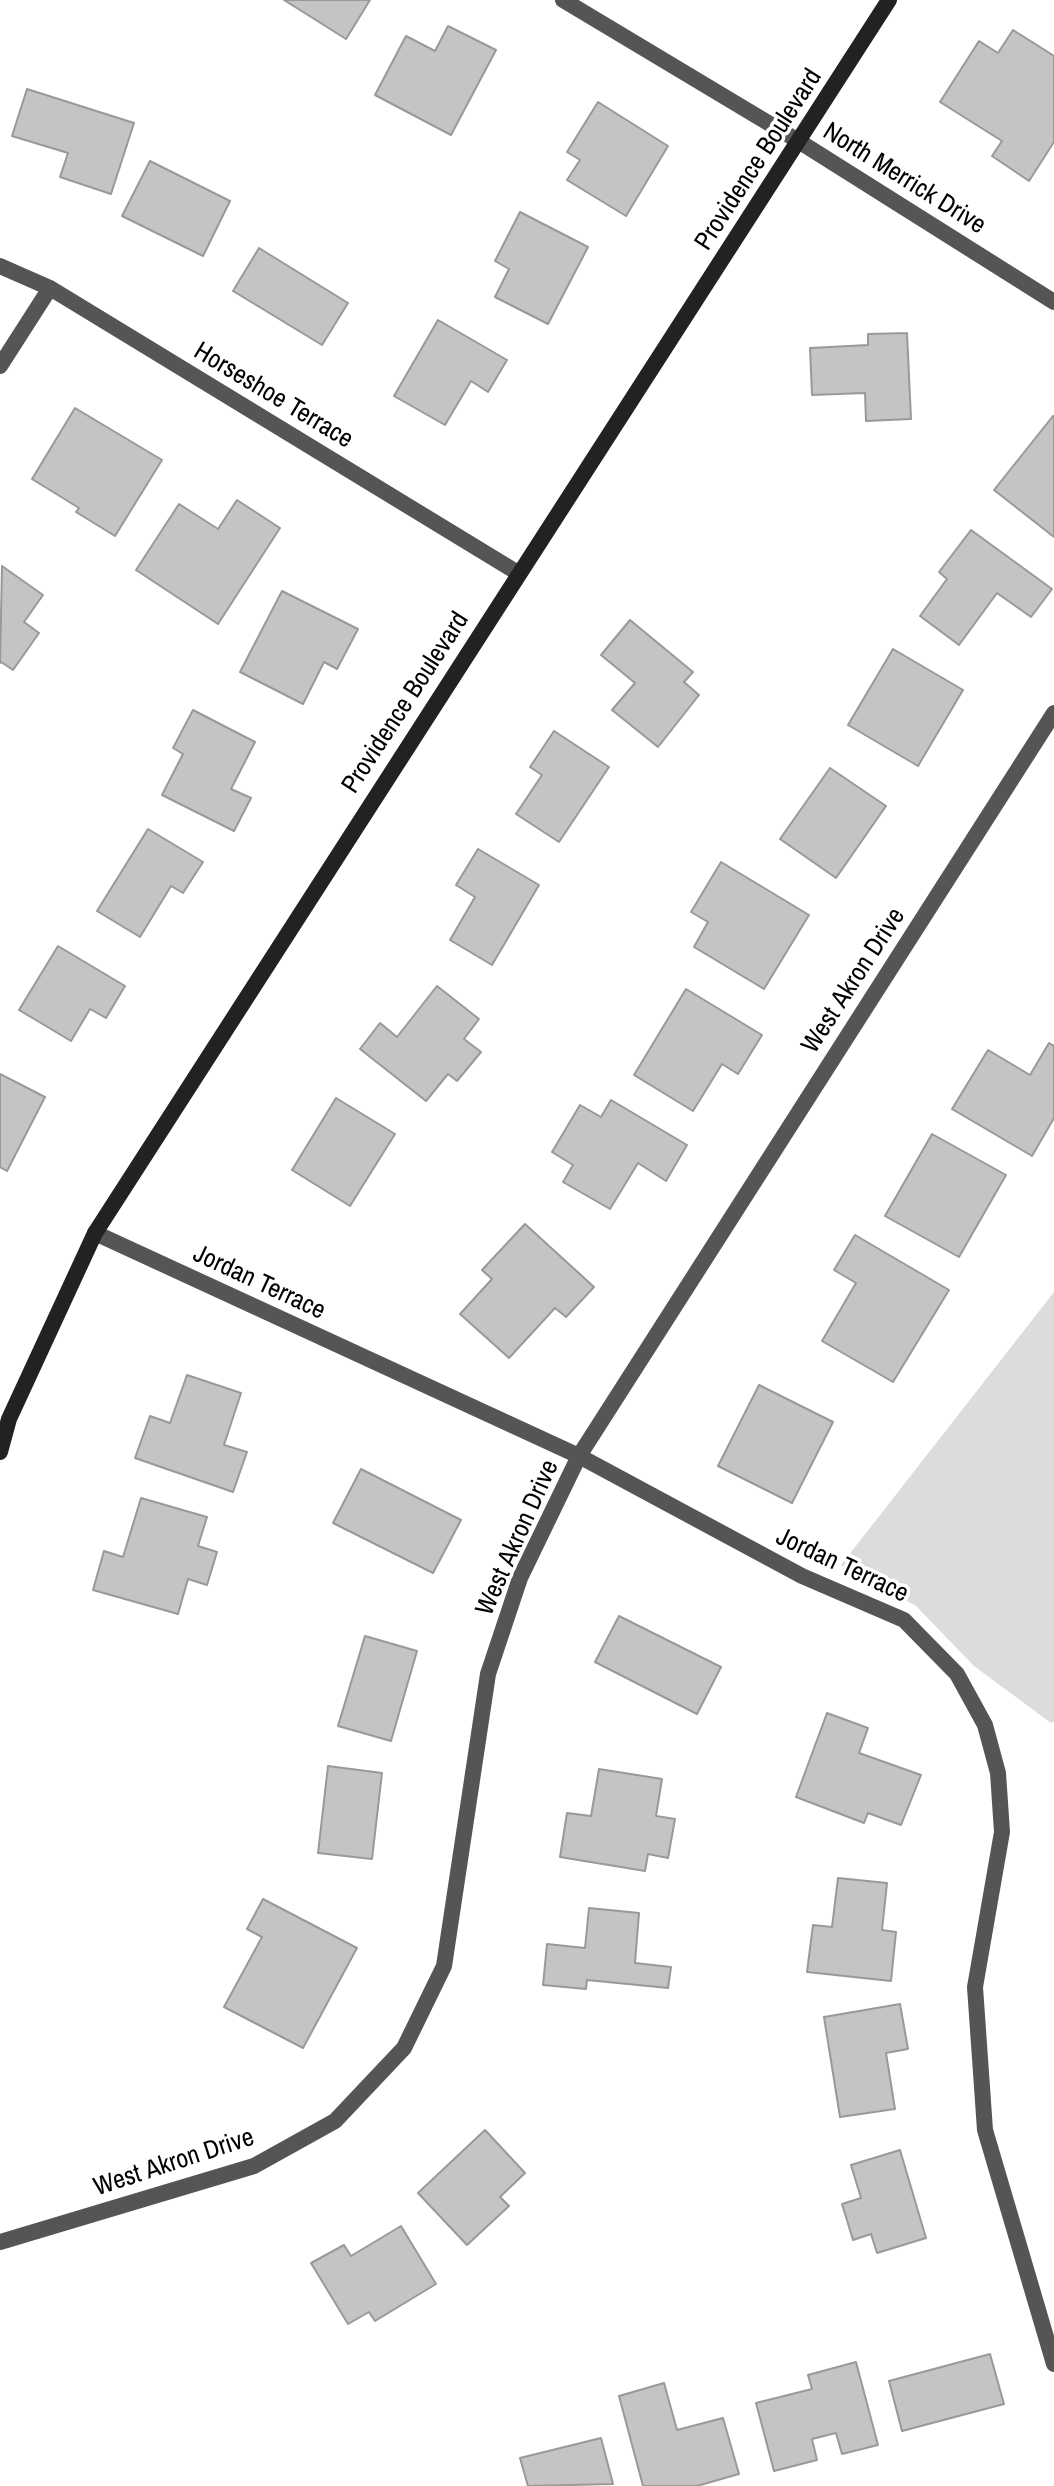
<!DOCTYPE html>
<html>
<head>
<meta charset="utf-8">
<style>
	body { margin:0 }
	canvas { display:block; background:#fff }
</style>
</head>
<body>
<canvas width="1054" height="2486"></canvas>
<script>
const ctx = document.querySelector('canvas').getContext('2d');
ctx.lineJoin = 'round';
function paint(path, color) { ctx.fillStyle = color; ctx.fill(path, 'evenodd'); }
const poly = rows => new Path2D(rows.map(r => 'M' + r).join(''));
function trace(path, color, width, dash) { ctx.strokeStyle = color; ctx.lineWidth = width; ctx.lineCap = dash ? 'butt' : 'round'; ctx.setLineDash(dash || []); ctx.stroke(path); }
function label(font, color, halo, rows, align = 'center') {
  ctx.font = font + ' "Archivo Narrow",sans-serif'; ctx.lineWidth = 7; ctx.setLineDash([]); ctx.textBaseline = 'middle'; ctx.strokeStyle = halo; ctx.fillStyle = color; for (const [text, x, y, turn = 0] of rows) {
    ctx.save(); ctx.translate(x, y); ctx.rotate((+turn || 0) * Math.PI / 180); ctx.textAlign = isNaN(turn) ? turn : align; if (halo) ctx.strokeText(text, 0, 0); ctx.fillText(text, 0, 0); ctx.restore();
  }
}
const green = poly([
	[1054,1292,1054,1722,1051,1723,974,1666,915,1605,859,1579,841,1565]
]);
const building = poly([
	[284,0,370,0,346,39,284,0],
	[448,26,496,50,451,135,375,95,406,36,435,51,448,26],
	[1013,30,1054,56,1054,142,1029,181,992,156,1002,141,940,102,979,41,998,53,1013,30],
	[27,89,134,123,111,194,60,177,68,153,12,136,27,89],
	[598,102,668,146,626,216,567,180,580,160,567,152,598,102],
	[150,161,230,201,203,256,122,216,150,161],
	[520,212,588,247,548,324,495,297,509,269,495,261,520,212],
	[259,248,348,303,322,345,233,291,259,248],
	[438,320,507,360,488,392,471,381,445,425,394,396,438,320],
	[907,333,911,419,866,421,865,393,812,395,810,348,868,345,868,334,907,333],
	[75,408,162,460,115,536,76,512,79,508,32,479,75,408],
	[1053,416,1054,417,1054,537,994,490,1053,416],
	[237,500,280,528,218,624,136,570,179,504,218,529,237,500],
	[971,530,1052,589,1031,617,997,593,959,645,920,616,947,579,939,572,971,530],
	[2,566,43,595,24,622,39,633,13,670,1,662,0,663,2,566],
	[282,591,358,629,337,669,324,662,303,704,240,672,282,591],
	[630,620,693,672,684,682,699,695,658,747,612,710,635,683,601,655,630,620],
	[893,649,963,690,918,766,848,725,893,649],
	[193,710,255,742,231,789,251,798,234,831,162,795,183,754,173,748,193,710],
	[554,731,609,767,559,842,516,814,542,775,530,767,554,731],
	[830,768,886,806,836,878,780,839,830,768],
	[148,829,203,862,183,893,171,886,140,937,97,911,148,829],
	[478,849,539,885,492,965,450,940,475,897,456,885,478,849],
	[721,862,809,915,764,989,694,947,708,922,691,912,721,862],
	[58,946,125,986,106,1018,90,1009,71,1041,19,1010,58,946],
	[437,986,479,1019,464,1039,481,1052,457,1081,448,1074,426,1101,360,1049,380,1023,397,1037,437,986],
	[686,989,762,1035,738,1074,722,1064,693,1111,634,1075,686,989],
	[1049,1043,1054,1046,1054,1118,1032,1156,952,1109,988,1050,1030,1075,1049,1043],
	[0,1074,45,1097,7,1171,0,1167,0,1074],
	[336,1098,395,1134,350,1206,292,1170,336,1098],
	[611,1100,687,1145,666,1181,638,1163,610,1209,563,1182,573,1165,552,1152,580,1105,601,1117,611,1100],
	[932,1134,1006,1175,959,1257,885,1216,932,1134],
	[525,1224,594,1287,566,1317,555,1308,509,1358,460,1314,492,1279,482,1270,525,1224],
	[855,1235,949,1290,893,1382,822,1341,856,1283,834,1270,855,1235],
	[187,1375,241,1393,224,1445,247,1452,233,1492,135,1458,150,1416,170,1423,187,1375],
	[759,1385,833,1422,792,1503,718,1466,759,1385],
	[361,1469,461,1520,433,1573,333,1523,361,1469],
	[141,1498,207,1517,198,1546,217,1552,207,1585,188,1579,178,1614,93,1590,104,1551,123,1557,141,1498],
	[619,1616,721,1667,697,1714,595,1662,619,1616],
	[365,1636,417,1651,391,1741,338,1726,365,1636],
	[827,1713,868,1728,859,1753,921,1775,901,1825,868,1813,864,1823,796,1797,827,1713],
	[328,1766,382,1773,372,1859,318,1853,328,1766],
	[599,1769,662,1779,656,1816,675,1819,668,1858,648,1854,645,1871,560,1857,567,1813,591,1816,599,1769],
	[838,1878,887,1883,882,1930,896,1932,891,1981,807,1972,813,1925,832,1927,838,1878],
	[263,1899,357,1948,303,2048,224,2007,262,1937,247,1929,263,1899],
	[589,1908,639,1913,635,1963,671,1967,668,1988,587,1980,586,1989,543,1985,547,1944,585,1948,589,1908],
	[900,2004,908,2049,886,2053,895,2109,840,2117,824,2017,900,2004],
	[485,2130,525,2173,500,2197,509,2206,467,2245,418,2193,485,2130],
	[900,2150,926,2238,877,2253,871,2234,853,2240,842,2204,861,2198,851,2165,900,2150],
	[401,2226,436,2284,375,2321,369,2312,348,2324,311,2263,344,2245,351,2256,401,2226],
	[990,2354,1004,2404,902,2431,889,2381,990,2354],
	[856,2362,878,2445,842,2454,836,2433,812,2439,817,2460,774,2471,756,2403,812,2389,808,2375,856,2362],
	[664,2383,677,2430,723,2418,739,2474,697,2486,643,2486,619,2396,664,2383],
	[601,2438,613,2484,528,2486,520,2458,601,2438]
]);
const street = poly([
	[563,0,800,142,1054,302],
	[0,266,50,288,518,573],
	[0,366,50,288],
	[95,1233,579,1456,802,1576,904,1620,957,1674,985,1725,998,1773,1002,1832,975,1987,985,2130,1054,2364],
	[0,2242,254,2166,335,2121,404,2048,444,1966,488,1674,520,1578,579,1456,1054,713]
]);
const secondary = poly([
	[0,1452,9,1419,95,1233,889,0]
]);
const streetNames = [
	["Providence Boulevard",759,160,-57],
	["North Merrick Drive",904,179,32],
	["Horseshoe Terrace",273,396,31],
	["Providence Boulevard",406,703,-57],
	["West Akron Drive",854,981,-57],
	["Jordan Terrace",259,1283,25],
	["West Akron Drive",518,1538,-66],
	["Jordan Terrace",842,1566,25],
	["West Akron Drive",174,2163,-18]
];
paint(green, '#dcdcdc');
paint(building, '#c4c4c4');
trace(building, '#999', 2);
trace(street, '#555', 16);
trace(secondary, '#222', 16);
label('26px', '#000', '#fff', streetNames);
</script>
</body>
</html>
